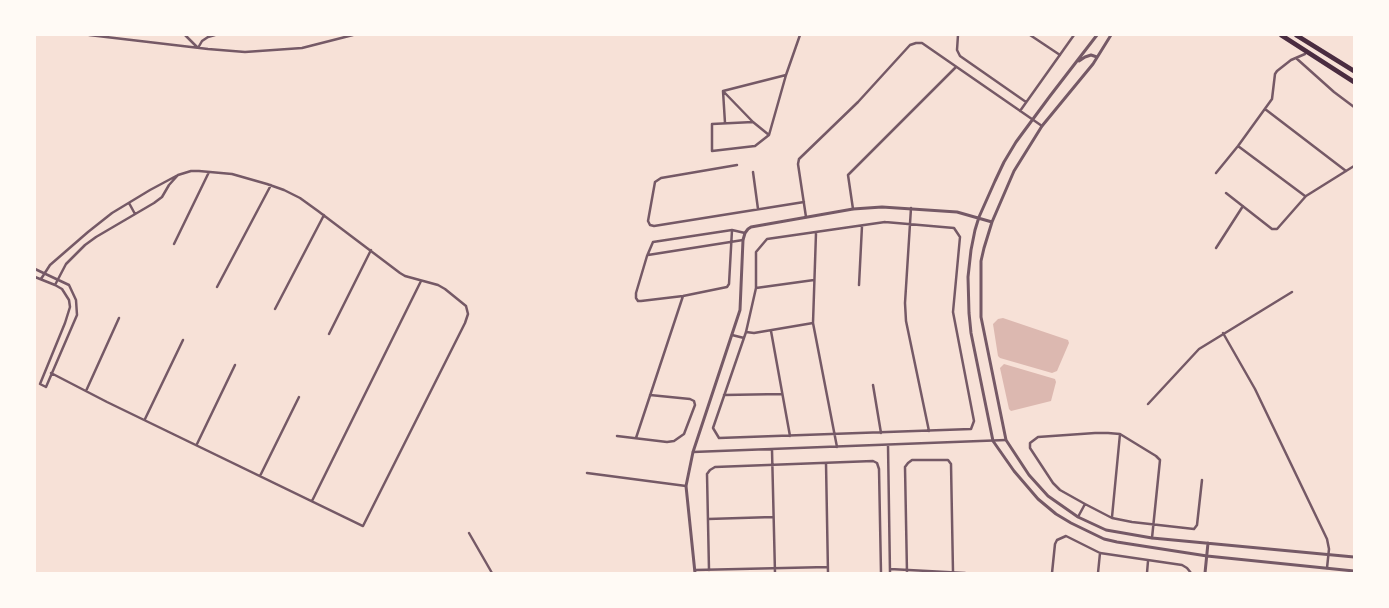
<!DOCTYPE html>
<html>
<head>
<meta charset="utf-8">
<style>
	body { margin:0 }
	#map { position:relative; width:1389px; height:608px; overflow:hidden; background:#f7e1d7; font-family:"Nunito Sans",sans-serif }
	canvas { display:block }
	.frame { position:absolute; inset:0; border:36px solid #fffaf5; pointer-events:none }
</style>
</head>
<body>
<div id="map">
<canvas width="1389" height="608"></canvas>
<div class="frame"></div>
</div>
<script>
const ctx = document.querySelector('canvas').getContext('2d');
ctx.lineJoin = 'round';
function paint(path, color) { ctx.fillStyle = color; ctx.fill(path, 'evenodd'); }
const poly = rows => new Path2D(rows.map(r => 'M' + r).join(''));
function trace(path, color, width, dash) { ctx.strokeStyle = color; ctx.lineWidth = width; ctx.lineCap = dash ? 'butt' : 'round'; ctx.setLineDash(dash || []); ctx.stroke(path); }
const water = poly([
	[1003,318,1068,340,1069,343,1057,371,1052,373,1000,358,998,356,993,324,998,319],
	[1004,364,1055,379,1056,382,1051,401,1011,411,1009,409,1000,368]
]);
const minor = poly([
	[89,35,208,49,245,52,302,48,353,35],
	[185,35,197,47],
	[958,35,957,50,960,56,1026,102],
	[1030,35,1060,55],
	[198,48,202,41,208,37,215,35],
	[1296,58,1334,92,1354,107],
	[723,91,753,122],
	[1265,109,1346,171],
	[1020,111,1074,35],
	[725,123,723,91,786,75],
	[769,135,753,122,712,124,712,151,755,146,769,135,786,75,800,35],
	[1238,146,1305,196],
	[737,165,661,178,655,182,648,221,650,225,654,226,804,202],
	[753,172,758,209],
	[1216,173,1238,146,1272,99,1275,74,1277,71,1291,60,1305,54],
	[1226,193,1272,229,1277,229,1306,196,1354,166],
	[129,203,135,214],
	[911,208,905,303,906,321,929,431],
	[853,209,848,175,956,67],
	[806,217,798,164,799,159,858,102,910,45,916,43,922,43,1042,126],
	[885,222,954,228,960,237,953,312,974,421,971,429,719,438,713,428,746,332,756,288,756,252,767,239,885,222],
	[732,230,729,284,727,287,683,296,641,301,638,301,636,298,636,293,647,256,653,242,732,230,745,233],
	[816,233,813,323,837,447],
	[174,244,209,172],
	[1216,248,1243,206],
	[648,255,743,240],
	[35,269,69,285,76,300,77,315,46,387,40,384,65,323,70,307,69,300,62,289,55,285,35,277],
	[41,279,50,265,88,232,112,213,150,190,178,175,169,185,162,197,154,203,96,237,85,245,66,264,55,285],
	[859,285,862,226],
	[217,287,271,185],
	[756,288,814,280],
	[275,309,324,215],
	[771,331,790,436],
	[746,332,754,333,813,323],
	[1223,333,1255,389,1327,539,1329,549,1327,568],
	[329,334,371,250],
	[732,335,744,338],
	[51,373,107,402,363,526,465,323,468,314,466,306,445,289,438,285,405,276,400,273,318,211,300,198,284,190,267,184,232,174,199,171,191,171,178,175],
	[873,385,881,433],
	[86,391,119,318],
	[724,395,782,394],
	[1148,404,1199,349,1292,292],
	[145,419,183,340],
	[617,436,667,442,674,441,684,434,695,405,694,401,690,399,650,395],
	[636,438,683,296],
	[197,444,235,365],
	[888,445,890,573],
	[772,450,775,573],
	[693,452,1006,440],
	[826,463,828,573],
	[587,473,686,486],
	[260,476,299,397],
	[312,501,421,281],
	[1085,504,1112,518,1132,522,1194,529,1197,525,1202,480],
	[1078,517,1085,504,1060,490,1053,483,1030,448,1030,443,1038,437,1095,433,1108,433,1120,434,1156,456,1160,460,1152,538],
	[1112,517,1120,434],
	[708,519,773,517],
	[469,533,492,573],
	[890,569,965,573],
	[695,570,828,567],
	[709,570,707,474,710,470,715,467,873,461,877,463,879,469,881,573],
	[907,573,905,467,908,463,912,460,948,460,951,464,953,572],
	[1052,573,1055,544,1057,540,1066,536,1100,553,1182,565,1187,568,1191,573],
	[1098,573,1100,553],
	[1147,573,1148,561]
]);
const tertiary = poly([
	[1097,35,1050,96,1016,142,1004,162,995,181,979,217,975,230,971,250,968,277,969,313,971,333,993,441,1014,471,1038,499,1056,514,1071,523,1104,539,1117,542,1207,556,1354,571],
	[1111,35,1093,64,1042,126,1014,171,992,222,984,248,981,261,981,317,1006,440,1029,475,1048,496,1078,517,1106,530,1152,538,1354,557],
	[1079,61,1085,57,1091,55,1097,57],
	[695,573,686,486,693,452,740,310,743,240,745,233,748,229,751,227,853,209,882,207,957,212,992,222],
	[1205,573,1208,543]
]);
const primary = poly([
	[1281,35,1354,82],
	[1296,35,1354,71]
]);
paint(water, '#dcb8b0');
trace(minor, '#755966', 2.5);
trace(tertiary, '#755966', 3);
trace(primary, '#4a2c40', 4.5);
</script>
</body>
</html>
